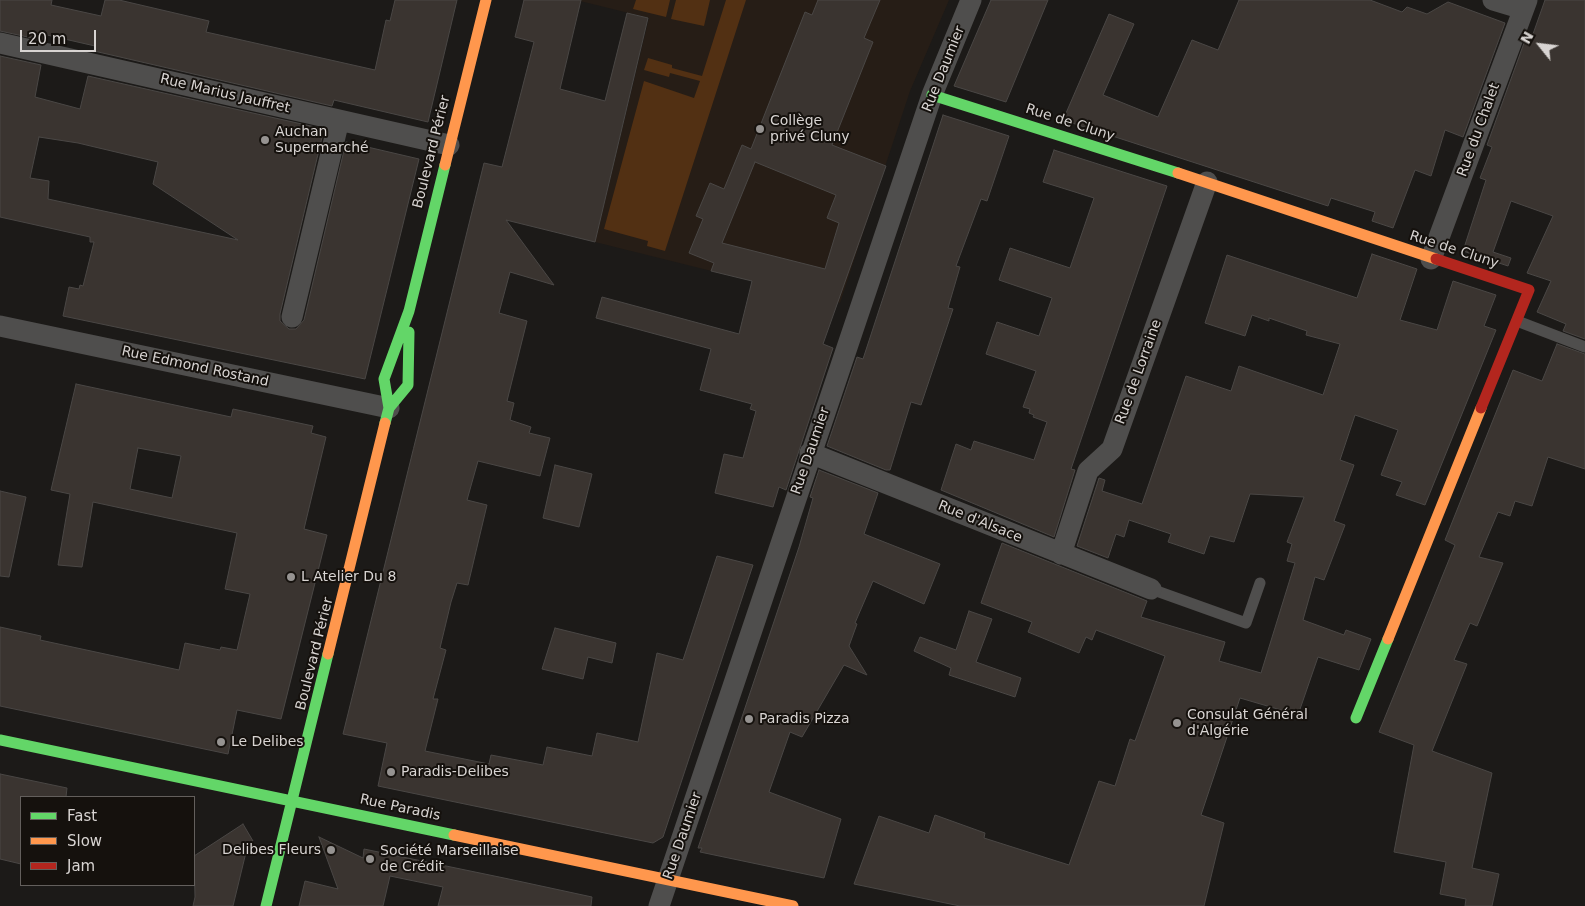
<!DOCTYPE html>
<html>
<head>
<meta charset="utf-8">
<style>
	body { margin:0 }
	#map { position:relative; width:1585px; height:906px; overflow:hidden; background:#1c1a18; font-family:"DejaVu Sans",sans-serif }
	canvas { display:block }
	.legend { position:absolute; left:20px; top:796px; width:175px; height:90px; box-sizing:border-box; background:#15110d; border:1px solid #635f5c; margin:0; padding:6px 9px; list-style:none; font-size:15px; color:#d8d4d2 }
	.legend li { display:flex; align-items:center; gap:10px; height:25px }
	.legend b { width:25px; border:1px solid #635f5c }
	.north { position:absolute; left:1515px; top:20px; width:50px; height:50px; -webkit-text-stroke:4px #15110d; paint-order:stroke; rotate:299deg; font-size:14px; font-weight:700; line-height:20px; text-align:center; color:#d8d4d2 }
	.north::after { content:''; display:block; margin:auto; width:18px; height:22px; background:#d8d4d2; clip-path:polygon(50% 0,100% 100%,50% 72%,0 100%) }
	.scale { position:absolute; left:20px; top:30px; width:76px; height:22px; box-sizing:border-box; border:2px solid #d8d4d2; border-top:0; padding-left:6px; font-size:15px; line-height:18px; white-space:nowrap; color:#d8d4d2; -webkit-text-stroke:4px #15110d; paint-order:stroke }
</style>
</head>
<body>
<div id="map">
<canvas width="1585" height="906"></canvas>
<ul class="legend">
<li><b style="height:6px;background:#63d668"></b>Fast</li>
<li><b style="height:6px;background:#ff974d"></b>Slow</li>
<li><b style="height:6px;background:#b3261e"></b>Jam</li>
</ul>
<div class="north">N</div>
<div class="scale">20 m</div>
</div>
<script>
const ctx = document.querySelector('canvas').getContext('2d');
ctx.lineJoin = 'round';
function paint(path, color) { ctx.fillStyle = color; ctx.fill(path, 'evenodd'); }
const poly = rows => new Path2D(rows.map(r => 'M' + r).join(''));
function trace(path, color, width, dash) { ctx.strokeStyle = color; ctx.lineWidth = width; ctx.lineCap = dash ? 'butt' : 'round'; ctx.setLineDash(dash || []); ctx.stroke(path); }
function label(font, color, halo, rows, align = 'center') {
  ctx.font = font + ' "DejaVu Sans",sans-serif'; ctx.lineWidth = 4; ctx.setLineDash([]); ctx.textBaseline = 'middle'; ctx.strokeStyle = halo; ctx.fillStyle = color; for (const [text, x, y, turn = 0] of rows) {
    ctx.save(); ctx.translate(x, y); ctx.rotate((+turn || 0) * Math.PI / 180); ctx.textAlign = isNaN(turn) ? turn : align; if (halo) ctx.strokeText(text, 0, 0); ctx.fillText(text, 0, 0); ctx.restore();
  }
}
const built = poly([
	[576,0,949,0,910,91,840,303,595,242,649,18]
]);
const green = poly([
	[636,0,670,0,666,17,633,9],
	[676,0,710,0,704,26,671,19],
	[726,0,746,0,665,251,647,246,648,241,604,229,644,81,694,98,700,81,670,73,669,77,644,70,648,58,672,65,672,68,702,76]
]);
const building = poly([
	[0,0,52,0,51,5,101,16,105,0,119,0,209,21,206,32,375,70,386,20,390,21,395,0,457,0,428,122,334,100,332,106,94,51,95,46,47,35,46,41,0,31,0,0],
	[524,0,581,0,560,89,605,101,627,13,648,18,595,242,506,220,554,285,510,272,499,313,527,321,507,401,514,403,510,420,531,427,529,433,550,438,540,476,478,461,467,500,487,505,468,585,457,583,451,602,440,648,446,650,433,699,438,699,425,751,489,764,491,755,543,765,547,747,592,756,597,733,638,742,657,653,683,660,717,556,753,565,663,837,653,843,378,786,387,743,343,734,484,163,502,167,534,42,515,37,524,0],
	[818,0,880,0,864,38,873,42,832,145,886,166,823,344,833,348,786,490,779,487,773,507,715,493,724,454,743,458,756,411,750,409,752,404,700,390,711,349,596,318,602,297,739,334,752,281,711,271,714,263,689,253,703,219,696,216,710,183,724,189,742,145,751,149,805,12,812,15,818,0],
	[755,162,836,195,827,218,839,223,825,269,722,243,755,162],
	[991,0,1048,0,1006,102,954,86,991,0],
	[1239,0,1370,0,1402,12,1407,7,1427,14,1448,2,1505,23,1463,137,1445,130,1431,176,1415,170,1393,228,1372,221,1375,212,1331,198,1328,206,1063,120,1109,14,1134,24,1103,95,1158,117,1192,40,1218,50,1239,0],
	[1545,0,1585,0,1585,339,1563,331,1566,324,1537,312,1551,281,1527,273,1553,216,1511,201,1493,252,1511,258,1508,266,1463,251,1486,180,1480,178,1492,147,1487,145,1528,32,1533,34,1545,0],
	[0,56,41,65,35,97,80,109,88,76,324,129,280,314,280,321,289,329,296,329,304,320,346,142,419,159,365,379,63,316,69,287,79,289,80,285,83,286,94,242,90,242,90,237,0,217,0,56],
	[39,137,78,143,158,162,153,184,238,240,48,199,49,181,30,178,39,137],
	[943,115,1009,136,987,201,981,199,956,266,960,267,948,308,953,309,921,405,911,402,890,470,886,470,827,446,857,357,863,359,943,115],
	[1054,150,1167,186,1071,469,1075,470,1054,537,941,490,956,444,971,450,974,441,1034,460,1047,422,1033,417,1034,415,1029,413,1030,409,1023,407,1036,371,986,354,997,322,1039,336,1052,298,999,280,1010,248,1070,268,1094,198,1043,182,1054,150],
	[1372,254,1417,269,1400,320,1437,330,1453,281,1496,295,1484,326,1496,330,1425,505,1396,495,1402,482,1381,475,1398,430,1355,415,1340,460,1354,465,1334,521,1345,525,1324,580,1315,577,1303,620,1344,635,1346,630,1371,639,1359,670,1318,657,1298,715,1240,698,1201,815,1224,823,1204,906,960,906,854,884,879,816,929,833,935,815,985,833,984,838,1069,865,1099,781,1115,786,1130,739,1135,741,1165,656,1096,630,1092,640,1086,637,1079,653,1028,632,1032,622,981,603,1002,543,1147,601,1141,617,1225,642,1219,661,1261,673,1295,563,1287,561,1292,544,1287,542,1304,497,1250,494,1234,542,1210,536,1204,554,1168,542,1171,534,1129,520,1124,537,1116,534,1108,558,1077,546,1099,478,1105,480,1102,491,1142,504,1186,376,1231,391,1239,366,1323,395,1340,344,1306,335,1307,331,1269,318,1269,321,1252,315,1245,336,1205,323,1227,255,1357,298,1372,254],
	[1557,344,1585,354,1585,469,1548,457,1532,506,1515,501,1510,516,1498,512,1479,557,1503,563,1477,626,1470,623,1454,660,1467,664,1432,751,1492,773,1472,868,1499,874,1492,906,1465,906,1466,899,1440,894,1446,862,1394,852,1414,745,1379,732,1455,545,1445,540,1513,370,1542,381,1557,344],
	[76,384,231,417,233,409,313,426,311,433,326,437,304,529,327,535,281,719,237,710,228,754,0,706,0,627,41,636,40,640,179,670,185,643,220,650,221,647,237,650,250,594,225,589,237,533,93,502,82,567,58,565,70,494,51,490,76,384],
	[138,448,181,456,172,498,130,489,138,448],
	[555,465,592,474,579,527,543,518,555,465],
	[819,470,878,493,864,534,940,564,924,604,873,581,855,623,857,624,849,646,867,675,844,665,802,737,790,732,769,792,841,819,824,878,700,852,702,848,698,848,799,547,813,498,810,497,819,470],
	[0,491,26,497,9,577,0,576,0,491],
	[969,611,992,619,976,662,1021,678,1015,697,949,675,951,668,914,651,920,637,956,650,969,611],
	[555,628,616,643,612,663,588,657,583,679,542,669,555,628],
	[0,774,67,788,66,797,21,797,21,864,0,859,0,774],
	[243,824,253,841,248,844,233,906,193,906,195,897,194,856,243,824],
	[319,837,363,858,364,849,504,878,592,897,591,906,438,906,443,887,390,876,383,906,299,906,305,881,338,889,319,837]
]);
const lane = poly([
	[1517,321,1585,347],
	[1151,589,1246,623,1260,583]
]);
const street = poly([
	[1493,0,1523,9],
	[0,43,449,145],
	[1431,259,1527,0],
	[292,317,339,120],
	[0,326,389,408],
	[810,453,1151,589],
	[1061,554,1088,471,1112,449,1207,182],
	[659,906,932,95,971,0]
]);
const fast = poly([
	[932,95,1178,173],
	[389,408,408,385,409,332],
	[385,423,389,408,384,379,409,311,445,165],
	[1356,718,1388,639],
	[0,740,454,835],
	[266,906,328,654]
]);
const slow = poly([
	[445,165,486,0],
	[1178,173,1436,259],
	[1388,639,1481,408],
	[328,654,385,423],
	[454,835,793,906]
]);
const jam = poly([
	[1436,259,1529,290,1481,408]
]);
const markers = [
	[760,129,5,"#969391"],
	[265,140,5,"#969391"],
	[291,577,5,"#969391"],
	[749,719,5,"#969391"],
	[1177,723,5,"#969391"],
	[221,742,5,"#969391"],
	[391,772,5,"#969391"],
	[331,850,5,"#969391"],
	[370,859,5,"#969391"]
];
const streetNames = [
	["Rue Daumier",944,69,-68],
	["Rue Marius Jauffret",225,94,13],
	["Rue de Cluny",1070,123,18],
	["Rue du Chalet",1479,130,-70],
	["Boulevard Périer",432,152,-76],
	["Rue de Cluny",1454,250,18],
	["Rue Edmond Rostand",195,367,12],
	["Rue de Lorraine",1139,372,-70],
	["Rue Daumier",811,451,-71],
	["Rue d'Alsace",980,522,22],
	["Boulevard Périer",315,654,-76],
	["Rue Paradis",400,808,12],
	["Rue Daumier",683,836,-71]
];
const poiNames = [
	["Collège",770,121],
	["privé Cluny",770,137],
	["Auchan",275,132],
	["Supermarché",275,148],
	["L Atelier Du 8",301,577],
	["Consulat Général",1187,715],
	["d'Algérie",1187,731],
	["Paradis Pizza",759,719],
	["Le Delibes",231,742],
	["Paradis-Delibes",401,772],
	["Delibes Fleurs",321,850,"right"],
	["Société Marseillaise",380,851],
	["de Crédit",380,867]
];
paint(built, '#261d16');
paint(green, '#523013');
paint(building, '#3a3430');
trace(building, '#4a4745', 1);
trace(lane, '#4f4e4d', 11);
trace(street, '#4f4e4d', 21);
trace(fast, '#63d668', 11);
trace(slow, '#ff974d', 11);
trace(jam, '#b3261e', 11);
for (const [x, y, r, color] of markers) { const dot = new Path2D(); dot.arc(x, y, r, 0, 2 * Math.PI); ctx.fillStyle = color; ctx.fill(dot); trace(dot, '#15110d', 2); }
label('14px', '#d8d4d2', '#15110d', streetNames);
label('14px', '#d8d4d2', '#15110d', poiNames, 'left');
</script>
</body>
</html>
